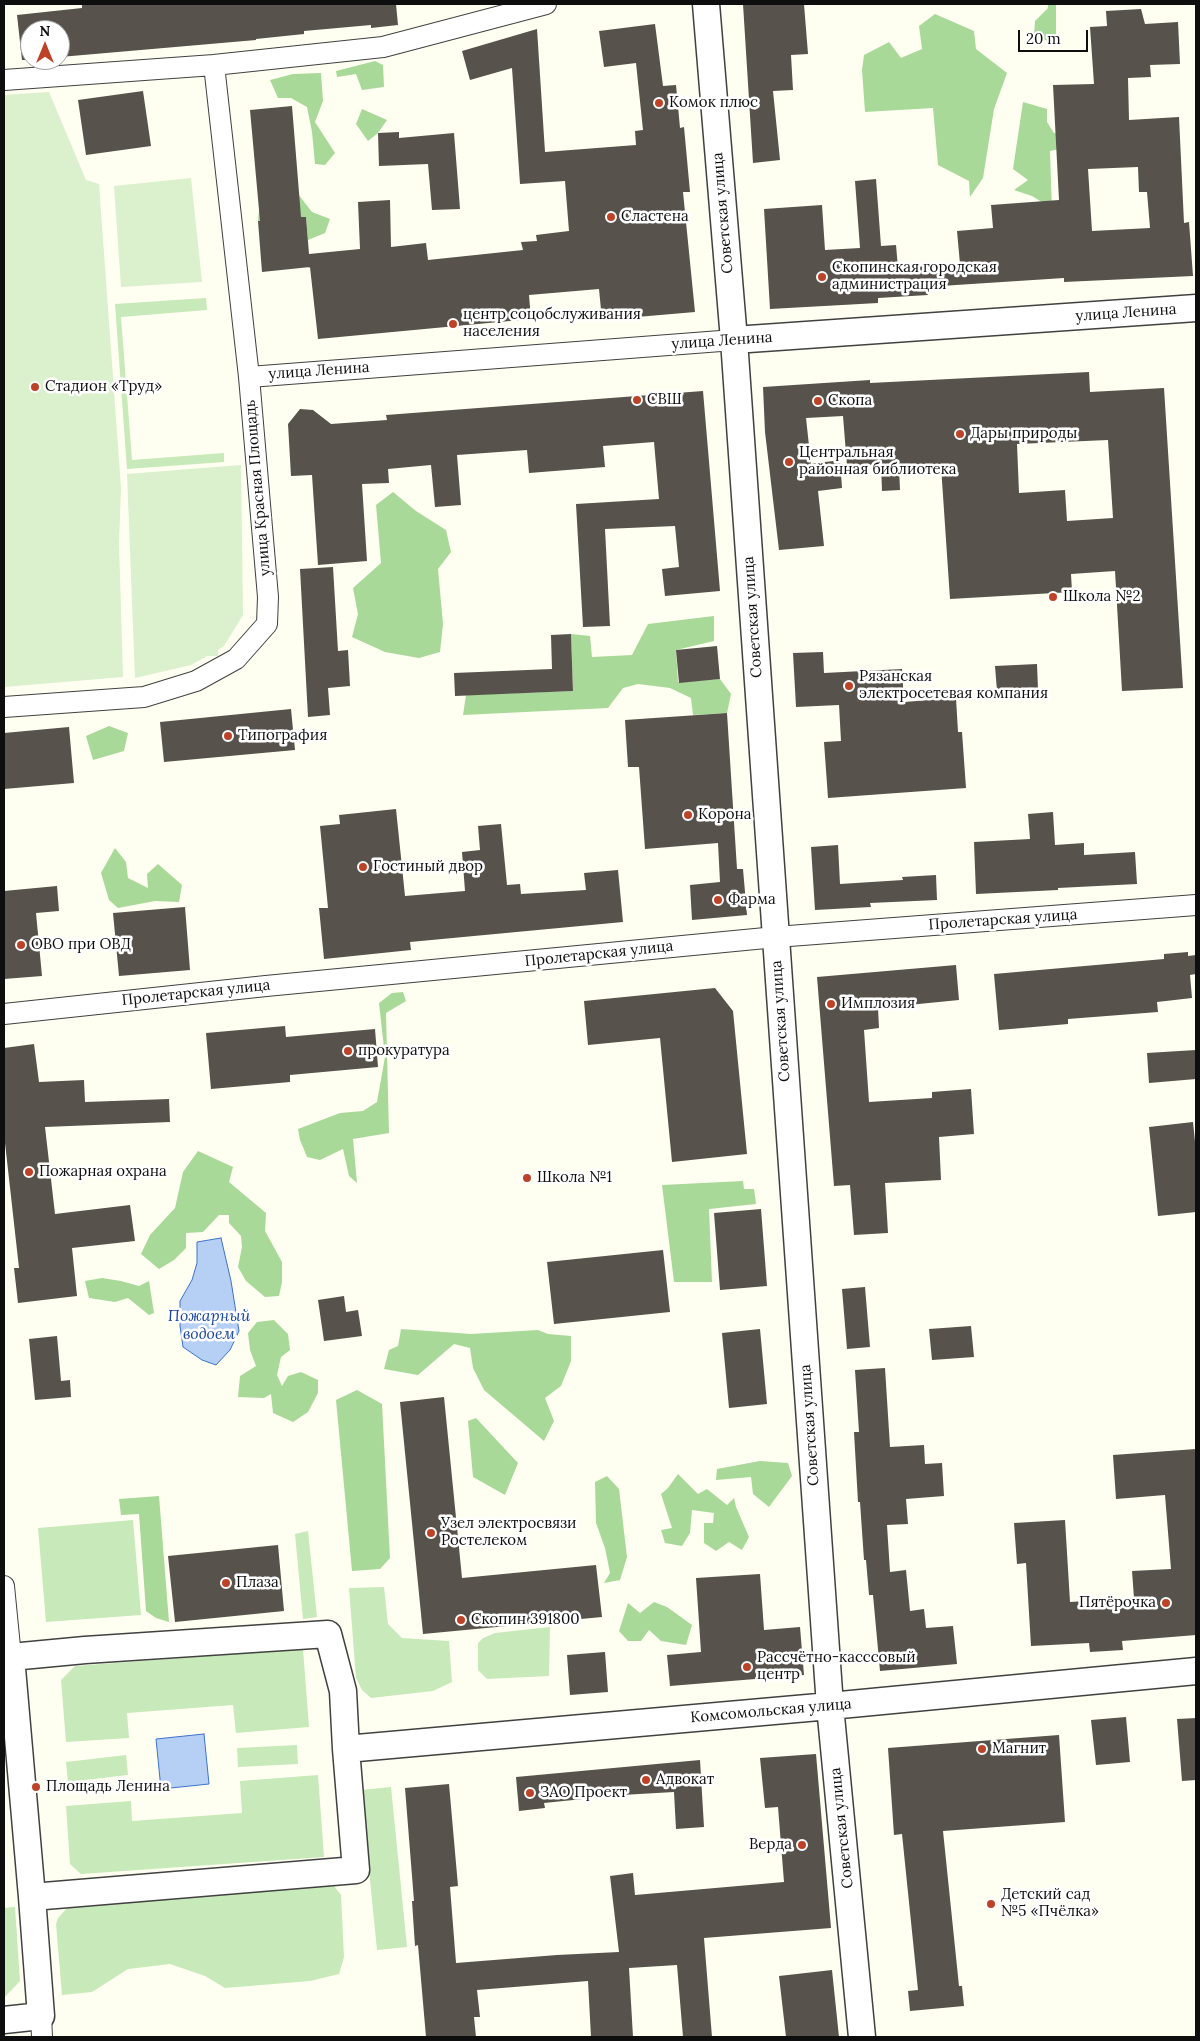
<!DOCTYPE html>
<html>
<head>
<meta charset="utf-8">
<style>
	body { margin:0 }
	#map { position:relative; width:1200px; height:2041px; overflow:hidden; background:#fefff0; font-family:Lora,serif }
	canvas { display:block }
	.frame { position:absolute; inset:0; border:5px solid #0e0e0e; pointer-events:none }
	.north { position:absolute; left:20px; top:20px; width:50px; height:50px; box-sizing:border-box; background:#fff; border:1px solid #9f9f9f; border-radius:50%; rotate:0deg; font-size:14px; font-weight:700; line-height:20px; text-align:center; color:#0e0e0e }
	.north::after { content:''; display:block; margin:auto; width:18px; height:22px; background:#bd4328; clip-path:polygon(50% 0,100% 100%,50% 72%,0 100%) }
	.scale { position:absolute; left:1018px; top:30px; width:70px; height:22px; box-sizing:border-box; border:2px solid #0e0e0e; border-top:0; padding-left:6px; font-size:15px; line-height:18px; white-space:nowrap; color:#0e0e0e; -webkit-text-stroke:4px #fff; paint-order:stroke }
</style>
</head>
<body>
<div id="map">
<canvas width="1200" height="2041"></canvas>
<div class="frame"></div>
<div class="north">N</div>
<div class="scale">20 m</div>
</div>
<script>
const ctx = document.querySelector('canvas').getContext('2d');
ctx.lineJoin = 'round';
function paint(path, color) { ctx.fillStyle = color; ctx.fill(path, 'evenodd'); }
const poly = rows => new Path2D(rows.map(r => 'M' + r).join(''));
function trace(path, color, width, dash) { ctx.strokeStyle = color; ctx.lineWidth = width; ctx.lineCap = dash ? 'butt' : 'round'; ctx.setLineDash(dash || []); ctx.stroke(path); }
function label(font, color, halo, rows, align = 'center') {
  ctx.font = font + ' Lora,serif'; ctx.lineWidth = 5; ctx.setLineDash([]); ctx.textBaseline = 'middle'; ctx.strokeStyle = halo; ctx.fillStyle = color; for (const [text, x, y, turn = 0] of rows) {
    ctx.save(); ctx.translate(x, y); ctx.rotate((+turn || 0) * Math.PI / 180); ctx.textAlign = isNaN(turn) ? turn : align; if (halo) ctx.strokeText(text, 0, 0); ctx.fillText(text, 0, 0); ctx.restore();
  }
}
const green = poly([
	[206,298,207,310,121,317,132,460,224,453,224,462,127,469,115,304],
	[133,1520,141,1615,46,1622,38,1528],
	[308,1531,317,1617,303,1619,295,1534],
	[384,1587,388,1624,402,1638,449,1641,452,1682,433,1691,371,1698,362,1690,356,1678,349,1588],
	[550,1627,549,1676,487,1679,478,1670,478,1643,483,1638,495,1633],
	[303,1649,309,1727,236,1733,233,1705,127,1713,129,1738,66,1742,61,1680,75,1666],
	[297,1745,298,1764,238,1767,237,1748],
	[126,1755,128,1775,68,1782,66,1762],
	[318,1775,324,1857,81,1874,70,1864,66,1806,131,1801,132,1821,242,1813,240,1781],
	[391,1787,407,1947,377,1950,361,1790],
	[315,1882,334,1886,341,1895,344,1957,339,1974,310,1981,225,1988,205,1976,170,1964,128,1969,92,1992,62,1995,56,1924,58,1918,67,1908,80,1902],
	[15,1907,20,1981,4,1998,4,1908]
]);
const forest = poly([
	[1048,4,1056,4,1056,39,1048,41,1034,36,1035,21,1048,8],
	[935,14,974,31,976,49,1007,73,994,109,983,178,970,197,969,181,938,165,933,108,865,112,862,70,864,55,889,42,901,58,922,49,919,26],
	[375,61,383,65,384,87,362,90,356,74,337,77,336,71],
	[321,73,323,101,315,122,335,153,325,165,315,164,312,132,307,107,291,98,278,98,270,80,293,74],
	[1023,102,1047,109,1047,122,1054,133,1066,134,1064,148,1050,151,1054,274,1045,204,1032,196,1014,190,1028,180,1013,169],
	[362,109,387,120,378,133,368,141,356,124],
	[298,194,312,212,330,219,325,233,308,240,306,217,258,221,260,199],
	[393,492,416,511,446,530,451,552,438,569,443,624,440,652,419,658,385,652,352,637,358,614,353,588,381,563,376,505],
	[714,616,714,641,676,650,678,682,720,679,731,694,727,713,693,715,691,698,670,688,638,684,623,688,608,708,463,715,466,695,573,691,571,634,590,636,592,657,632,655,648,624],
	[109,726,128,733,124,751,93,760,86,736],
	[115,848,126,862,128,878,148,888,147,874,158,864,182,885,179,902,155,901,118,908,109,900,101,873],
	[403,992,406,1001,386,1013,389,1133,353,1139,357,1183,349,1176,343,1149,320,1160,307,1157,300,1140,298,1129,340,1113,363,1111,377,1102,385,1057,379,1003,392,993],
	[198,1151,233,1167,229,1182,266,1213,265,1231,282,1262,282,1282,279,1296,265,1297,246,1281,238,1267,242,1247,241,1236,229,1223,229,1215,219,1215,203,1232,186,1233,186,1248,174,1260,159,1269,141,1254,150,1235,175,1208,183,1172],
	[743,1181,744,1189,754,1189,756,1204,709,1209,712,1282,674,1282,662,1185],
	[102,1278,121,1281,139,1286,149,1281,154,1313,149,1315,128,1298,115,1302,89,1298,85,1281],
	[274,1320,288,1334,290,1350,281,1357,277,1375,282,1386,288,1376,301,1372,318,1380,318,1393,308,1412,293,1422,273,1413,271,1394,264,1398,238,1397,240,1376,256,1366,250,1350,248,1333,257,1322],
	[401,1329,471,1334,538,1330,548,1334,571,1336,571,1361,561,1386,545,1398,554,1421,544,1441,484,1390,473,1368,470,1348,454,1344,418,1375,384,1369,389,1350,398,1346],
	[357,1390,382,1404,390,1558,380,1569,352,1571,336,1400],
	[476,1418,518,1463,505,1495,473,1477,468,1421],
	[760,1461,788,1463,792,1476,769,1507,753,1494,751,1477,716,1480,717,1469],
	[678,1474,698,1494,707,1489,727,1505,734,1498,736,1507,749,1537,742,1550,729,1542,716,1551,704,1543,704,1523,713,1523,714,1513,692,1510,690,1533,682,1546,665,1543,661,1530,672,1528,661,1494,668,1488],
	[607,1476,619,1489,627,1557,620,1580,604,1583,610,1573,605,1548,596,1523,595,1482],
	[159,1496,169,1622,156,1618,146,1611,139,1514,121,1515,119,1499],
	[654,1602,667,1607,692,1625,686,1645,661,1641,649,1630,641,1641,628,1641,619,1631,628,1603,640,1613]
]);
const pitch = poly([
	[49,92,86,180,99,184,121,488,119,543,123,677,4,687,4,95],
	[191,178,202,282,121,287,114,186],
	[241,465,243,615,224,646,218,650,218,656,207,656,191,665,135,678,127,474]
]);
const water = poly([
	[221,1238,231,1281,239,1331,230,1350,216,1365,202,1360,183,1347,180,1326,180,1301,192,1280,197,1263,197,1242,221,1238],
	[204,1734,209,1784,161,1789,156,1739,204,1734]
]);
const building = poly([
	[82,4,396,4,398,25,371,28,371,25,304,31,304,34,256,39,256,40,60,57,60,30,30,30,30,60,22,60,17,15,82,8],
	[743,4,804,4,808,54,791,55,793,90,773,91,780,160,753,163],
	[1141,9,1145,24,1178,22,1180,64,1150,65,1151,77,1128,78,1129,120,1179,117,1184,223,1189,222,1193,276,1064,282,1064,278,956,285,927,287,928,295,878,298,878,303,770,309,764,209,822,205,825,250,860,248,855,181,876,179,881,246,896,245,898,268,960,264,957,231,993,228,991,205,1059,200,1053,85,1094,84,1090,27,1107,26,1106,11],
	[1138,167,1139,192,1147,192,1150,228,1092,231,1088,169],
	[655,24,663,86,676,85,680,128,684,127,690,192,683,192,695,312,602,320,599,289,529,295,531,319,318,339,309,258,310,267,262,272,258,221,260,221,250,110,292,106,301,217,306,217,309,254,360,249,358,202,390,200,391,247,426,243,428,260,523,250,521,242,537,241,536,235,569,231,565,181,520,184,512,68,470,80,462,51,537,29,545,152,636,145,635,131,643,130,636,63,604,67,599,31],
	[143,91,151,146,86,155,78,100],
	[399,132,399,138,454,133,460,209,432,210,428,164,379,166,378,133],
	[1089,372,1090,392,1164,388,1183,688,1122,691,1115,571,1071,574,1072,592,950,599,941,466,899,468,900,490,882,491,881,464,847,466,843,416,806,418,811,464,840,460,842,488,818,491,824,546,779,550,765,432,763,387,870,380,870,383],
	[1108,440,1113,518,1067,521,1065,490,1019,493,1017,444],
	[703,391,720,591,665,596,662,569,679,567,675,526,605,529,610,626,583,627,576,504,659,499,654,442,603,446,605,467,529,473,527,450,457,455,461,505,435,507,431,465,388,469,389,483,362,484,367,561,318,565,312,475,291,476,288,424,300,409,313,410,331,424,387,420,386,415],
	[333,567,338,651,348,650,350,686,328,688,330,715,308,717,300,569],
	[571,634,573,691,455,696,454,673,552,669,551,635],
	[717,646,720,679,679,683,676,650],
	[823,652,824,673,902,669,904,702,956,698,958,732,962,732,966,788,828,798,824,742,841,741,839,705,796,707,793,653],
	[1037,664,1038,689,997,691,995,666],
	[291,709,295,750,164,762,160,722],
	[727,713,737,869,743,869,747,915,692,920,690,885,720,882,718,843,645,849,639,767,628,767,625,720],
	[69,727,74,783,4,789,4,733],
	[396,809,405,896,465,891,462,852,480,850,478,826,501,824,507,885,520,884,521,894,586,890,584,873,618,870,623,922,410,942,411,950,324,959,319,908,328,908,320,826,340,824,339,815],
	[1053,812,1055,845,1084,843,1084,855,1135,852,1137,884,1058,888,1058,890,976,894,974,842,1030,839,1028,814],
	[838,845,840,884,903,880,902,877,936,875,937,900,870,903,871,907,815,910,811,847],
	[57,886,59,911,36,913,42,976,4,979,4,891],
	[185,907,190,970,119,976,113,913],
	[1188,952,1188,956,1196,955,1196,974,1190,975,1192,998,1157,1002,1158,1012,1068,1019,1068,1024,999,1030,994,974,1164,959,1164,954],
	[956,965,959,1000,878,1008,879,1028,864,1030,869,1102,932,1098,932,1092,971,1089,974,1134,939,1137,941,1180,885,1183,888,1233,854,1235,850,1185,834,1186,817,977],
	[715,988,733,1011,747,1154,672,1162,660,1038,588,1045,584,1001],
	[285,1026,286,1037,375,1029,378,1067,290,1075,290,1082,211,1089,206,1033],
	[34,1044,39,1082,84,1080,85,1102,169,1099,170,1122,45,1127,55,1214,130,1205,135,1241,72,1248,77,1296,18,1303,14,1268,19,1268,4,1134,4,1048],
	[1196,1050,1196,1079,1149,1083,1147,1053],
	[1193,1122,1196,1151,1196,1212,1158,1216,1149,1127],
	[761,1209,767,1286,720,1290,714,1213],
	[663,1250,670,1312,554,1324,547,1262],
	[865,1287,870,1347,847,1349,842,1289],
	[344,1296,346,1312,358,1310,362,1336,324,1341,318,1300],
	[971,1326,974,1357,932,1360,929,1329],
	[760,1329,767,1404,729,1408,722,1333],
	[57,1336,61,1381,70,1380,71,1397,35,1400,29,1339],
	[885,1368,890,1447,924,1445,925,1464,942,1463,944,1496,906,1499,908,1524,887,1525,890,1572,906,1570,910,1611,924,1609,926,1628,953,1626,957,1664,880,1671,873,1595,869,1595,866,1560,864,1560,860,1502,858,1502,854,1432,859,1432,855,1370],
	[444,1397,462,1578,596,1565,602,1617,423,1634,400,1402],
	[1196,1449,1196,1635,1122,1641,1123,1650,1090,1652,1089,1643,1031,1646,1026,1563,1017,1564,1014,1523,1065,1520,1070,1602,1134,1598,1132,1571,1171,1569,1165,1495,1116,1499,1113,1455],
	[278,1545,284,1611,175,1622,168,1556],
	[760,1574,764,1630,800,1627,804,1675,670,1686,667,1655,701,1652,696,1578],
	[605,1652,608,1692,570,1695,567,1655],
	[1126,1717,1130,1762,1096,1765,1091,1720],
	[1196,1718,1196,1780,1182,1781,1177,1719],
	[1059,1735,1065,1822,943,1831,959,1986,962,1986,964,2006,910,2011,908,1991,918,1990,902,1834,894,1835,888,1748],
	[816,1754,831,1928,704,1938,712,2037,683,2037,677,1965,629,1968,633,2037,591,2037,588,1981,477,1990,480,2017,474,2017,476,2037,426,2037,418,1945,415,1946,412,1901,414,1901,405,1788,449,1784,458,1886,450,1887,456,1963,557,1955,619,1952,610,1876,633,1873,635,1895,784,1882,778,1807,765,1808,760,1758],
	[700,1760,704,1827,676,1829,674,1792,622,1795,544,1803,545,1808,519,1811,516,1777],
	[832,1970,839,2037,786,2037,779,1976]
]);
const minor = poly([
	[4,80,214,65,383,47,546,4],
	[249,377,734,340],
	[4,707,144,697,196,681,236,659,267,624,268,597,249,377,214,65],
	[4,1014,266,986,776,937,1196,905],
	[4,1586,11,1657],
	[41,2016,42,2037]
]);
const tertiary = poly([
	[706,4,734,340,830,1706,862,2037],
	[734,340,1196,308],
	[346,1749,830,1706,1196,1671],
	[4,2020,41,2016,32,1897,11,1657,85,1650,328,1634,343,1691,346,1749,356,1870,32,1897]
]);
const markers = [
	[659,103,5,"#bd4328"],
	[611,217,5,"#bd4328"],
	[822,277,5,"#bd4328"],
	[453,324,5,"#bd4328"],
	[35,387,5,"#bd4328"],
	[637,400,5,"#bd4328"],
	[818,401,5,"#bd4328"],
	[960,434,5,"#bd4328"],
	[789,462,5,"#bd4328"],
	[1053,597,5,"#bd4328"],
	[849,686,5,"#bd4328"],
	[228,736,5,"#bd4328"],
	[688,815,5,"#bd4328"],
	[363,867,5,"#bd4328"],
	[718,900,5,"#bd4328"],
	[21,945,5,"#bd4328"],
	[831,1004,5,"#bd4328"],
	[348,1051,5,"#bd4328"],
	[29,1172,5,"#bd4328"],
	[527,1178,5,"#bd4328"],
	[431,1533,5,"#bd4328"],
	[226,1583,5,"#bd4328"],
	[1166,1603,5,"#bd4328"],
	[461,1620,5,"#bd4328"],
	[747,1667,5,"#bd4328"],
	[982,1749,5,"#bd4328"],
	[646,1780,5,"#bd4328"],
	[36,1787,5,"#bd4328"],
	[530,1793,5,"#bd4328"],
	[802,1845,5,"#bd4328"],
	[991,1904,5,"#bd4328"]
];
const poiNames = [
	["Комок плюс",669,103],
	["Сластена",621,217],
	["Скопинская городская",832,268],
	["администрация",832,285],
	["центр соцобслуживания",463,315],
	["населения",463,332],
	["Стадион «Труд»",45,387],
	["СВШ",647,400],
	["Скопа",828,401],
	["Дары природы",970,434],
	["Центральная",799,453],
	["районная библиотека",799,470],
	["Школа №2",1063,597],
	["Рязанская",859,677],
	["электросетевая компания",859,694],
	["Типография",238,736],
	["Корона",698,815],
	["Гостиный двор",373,867],
	["Фарма",728,900],
	["ОВО при ОВД",31,945],
	["Имплозия",841,1004],
	["прокуратура",358,1051],
	["Пожарная охрана",39,1172],
	["Школа №1",537,1178],
	["Узел электросвязи",441,1524],
	["Ростелеком",441,1541],
	["Плаза",236,1583],
	["Пятёрочка",1156,1603,"right"],
	["Скопин 391800",471,1620],
	["Рассчётно-касссовый",757,1658],
	["центр",757,1675],
	["Магнит",992,1749],
	["Адвокат",656,1780],
	["Площадь Ленина",46,1787],
	["ЗАО Проект",540,1793],
	["Верда",792,1845,"right"],
	["Детский сад",1001,1895],
	["№5 «Пчёлка»",1001,1912]
];
const streetNames = [
	["Советская улица",723,213,-95],
	["улица Ленина",1126,313,-4],
	["улица Ленина",722,341,-4],
	["улица Ленина",319,371,-4],
	["улица Красная Площадь",258,488,-95],
	["Советская улица",753,617,-94],
	["Пролетарская улица",1003,920,-4],
	["Пролетарская улица",599,954,-6],
	["Пролетарская улица",196,993,-6],
	["Советская улица",781,1021,-94],
	["Советская улица",810,1425,-94],
	["Комсомольская улица",771,1711,-5],
	["Советская улица",842,1828,-96]
];
const waterNames = [
	["Пожарный",209,1316],
	["водоем",209,1334]
];
paint(green, '#c8e9ba');
paint(forest, '#a8d999');
paint(pitch, '#dbf0cc');
paint(water, '#b6cff5');
trace(water, '#3d72cb', 1);
paint(building, '#57524b');
trace(minor, '#414141', 22);
trace(tertiary, '#414141', 29);
trace(minor, '#fff', 20);
trace(tertiary, '#fff', 26);
for (const [x, y, r, color] of markers) { const dot = new Path2D(); dot.arc(x, y, r, 0, 2 * Math.PI); ctx.fillStyle = color; ctx.fill(dot); trace(dot, '#fff', 2); }
label('15px', '#0e0e0e', '#fff', poiNames, 'left');
label('15px', '#0e0e0e', '#fff', streetNames);
label('italic 16px', '#19469f', '#fff', waterNames);
</script>
</body>
</html>
